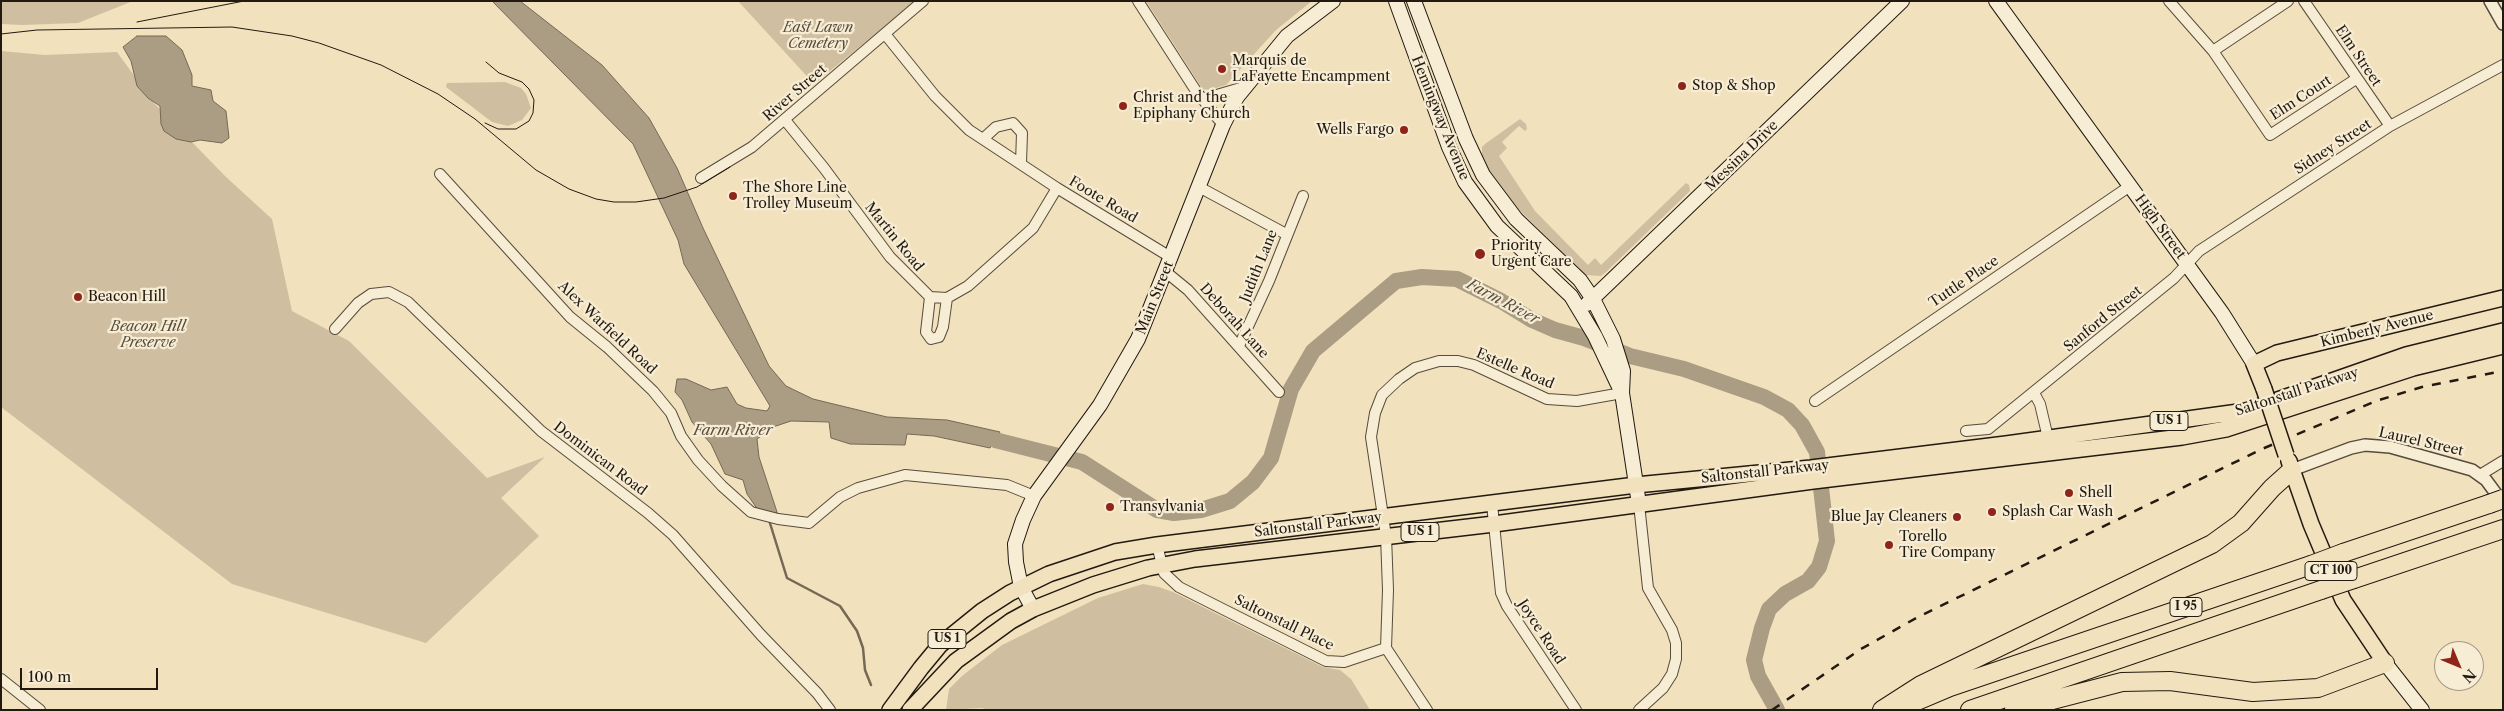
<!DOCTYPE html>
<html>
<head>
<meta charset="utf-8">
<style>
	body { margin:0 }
	#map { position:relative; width:2504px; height:711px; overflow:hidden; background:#f2e1bd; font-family:"Libre Caslon Text",serif }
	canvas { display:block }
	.frame { position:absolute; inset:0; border:2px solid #221a11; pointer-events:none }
	.north { position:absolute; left:2434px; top:641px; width:50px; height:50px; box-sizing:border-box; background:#f7ecd4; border:1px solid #a29886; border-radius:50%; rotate:135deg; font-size:14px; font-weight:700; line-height:20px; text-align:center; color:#221a11 }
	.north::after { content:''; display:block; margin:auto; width:18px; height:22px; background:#8f2418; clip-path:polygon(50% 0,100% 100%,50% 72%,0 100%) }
	.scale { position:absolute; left:20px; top:668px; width:138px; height:22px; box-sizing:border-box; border:2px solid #221a11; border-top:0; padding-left:6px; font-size:15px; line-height:18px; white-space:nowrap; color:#221a11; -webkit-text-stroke:4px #f7ecd4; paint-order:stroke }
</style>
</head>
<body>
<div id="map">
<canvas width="2504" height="711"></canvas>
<div class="frame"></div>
<div class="north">N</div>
<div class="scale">100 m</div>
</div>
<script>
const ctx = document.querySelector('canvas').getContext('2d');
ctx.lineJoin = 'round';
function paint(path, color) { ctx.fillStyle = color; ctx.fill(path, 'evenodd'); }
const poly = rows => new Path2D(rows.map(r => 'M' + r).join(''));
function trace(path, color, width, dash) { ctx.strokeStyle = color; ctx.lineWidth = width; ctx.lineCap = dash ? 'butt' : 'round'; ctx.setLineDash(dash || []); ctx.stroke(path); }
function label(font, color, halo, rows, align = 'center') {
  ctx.font = font + ' "Libre Caslon Text",serif'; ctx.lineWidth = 4.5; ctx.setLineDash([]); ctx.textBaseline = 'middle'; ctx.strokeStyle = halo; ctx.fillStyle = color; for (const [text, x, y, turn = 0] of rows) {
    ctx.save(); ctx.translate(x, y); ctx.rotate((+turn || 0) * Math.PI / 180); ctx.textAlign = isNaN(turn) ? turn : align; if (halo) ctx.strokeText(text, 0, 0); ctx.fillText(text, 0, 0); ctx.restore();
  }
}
const green = poly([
	[1,1,133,1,78,23,22,25,1,24],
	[738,1,916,1,814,84],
	[1146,1,1312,1,1276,30,1226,85,1209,90,1203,89,1200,85],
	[1,51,45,55,117,52,154,103,226,177,272,219,292,311,349,341,487,478,545,457,501,498,539,536,426,643,232,584,1,407],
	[505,82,521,88,526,94,531,108,522,120,508,126,492,122,446,87,447,83],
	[1520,119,1526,124,1527,129,1525,131,1519,126,1502,142,1507,148,1499,156,1535,211,1588,265,1595,258,1601,265,1686,183,1689,185,1690,191,1606,272,1601,276,1586,275,1512,203,1496,182,1482,157,1482,147,1485,144],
	[1143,584,1159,587,1173,592,1323,667,1340,670,1351,679,1370,710,985,710,983,708,946,710,949,689,962,676,1002,645,1098,598]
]);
const water = poly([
	[492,1,520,1,602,65,649,118,677,168,703,228,769,366,786,386,813,399,887,417,947,420,1000,432,990,448,934,436,907,434,905,445,850,444,831,438,829,422,791,421,776,426,757,439,759,457,778,515,760,513,747,494,743,480,725,474,711,444,692,422,682,400,675,392,677,379,686,379,711,390,727,387,737,404,746,408,767,411,770,406,684,264,678,240,633,144,492,1],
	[137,36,166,36,182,50,192,75,192,86,211,90,213,101,226,111,229,138,222,143,200,140,191,142,176,139,164,131,161,124,160,106,148,98,137,86,131,61,123,47,137,36]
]);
const stream = poly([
	[769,520,787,578,840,606,857,631,863,648,865,670,871,685]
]);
const river = poly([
	[995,440,1082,462,1157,510,1174,513,1201,510,1230,501,1253,482,1271,458,1291,389,1313,351,1396,281,1422,277,1457,279,1501,301,1532,320,1555,330,1584,338,1630,356,1684,369,1764,397,1788,410,1802,425,1817,452,1827,541,1819,567,1808,581,1785,594,1769,609,1762,628,1754,660,1758,676,1777,710]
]);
const minor = poly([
	[1138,1,1196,91,1223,125],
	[2169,1,2213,51,2270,135,2356,79],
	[2304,1,2390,126],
	[885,34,935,96,969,130,1057,188,1172,258],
	[2213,51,2288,1],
	[1203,99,1244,87],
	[785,120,824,168,890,257,930,297],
	[984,138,996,127,1013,123,1022,133,1021,163],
	[440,174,570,317,607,347,653,391,671,413,681,436,698,460,722,486,751,512,778,519,809,523,840,497,858,488,905,475,1007,485,1034,496],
	[701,178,752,147,923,1],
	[1199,187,1286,234],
	[1166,272,1188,290,1279,392],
	[947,298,943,327,939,337,931,339,926,332,930,297,947,298,968,286,1033,228,1057,188],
	[335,329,358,303,371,294,389,292,408,302,541,431,648,513,673,535,761,635,817,693,830,710],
	[1239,346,1269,281,1303,196],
	[2034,393,2040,404,2048,438],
	[1815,401,2130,186],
	[1966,431,1988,429,2174,278,2199,251,2390,126,2503,65],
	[2480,475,2503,461],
	[1492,504,1501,593,1507,606,1576,710],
	[1157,545,1164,573,1179,587,1326,661,1344,662,1386,648],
	[1386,648,1388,590,1386,536,1371,437,1375,413,1382,395,1399,379,1415,368,1439,361,1458,361,1474,365,1547,399,1577,401,1622,393],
	[1386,648,1427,710],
	[1,679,40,710],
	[1639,710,1663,688,1672,674,1676,659,1676,643,1672,630,1648,588,1639,504]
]);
const tertiary = poly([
	[2490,1,2503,24],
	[2292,470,2351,448,2365,445,2390,447,2472,470,2486,480,2503,503]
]);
const secondary = poly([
	[1396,1,1449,147,1465,182,1497,226,1571,296,1595,336,1622,393],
	[1414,1,1466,139,1483,175,1516,219,1580,280,1593,299,1613,339,1623,371,1622,393,1639,504],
	[1996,1,2222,313,2254,364],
	[1587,304,1902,1],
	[1033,609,1021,587,1016,562,1015,544,1023,520,1034,496,1100,405,1138,339,1223,125,1237,97,1287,36,1333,1],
	[2385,663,2422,710]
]);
const primary = poly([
	[2264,389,2254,364,2277,353,2503,298],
	[2289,461,2311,524,2343,600,2385,663],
	[890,710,921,668,940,645,982,611,1010,593,1049,574,1115,552,1157,545,1636,485,1811,468,2006,444,2246,411,2406,355,2503,331],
	[910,710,956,661,1011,621,1033,609,1093,585,1148,568,1195,559,1494,524,1813,481,2182,437,2226,429,2413,368,2503,346]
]);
const motorway = poly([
	[2343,553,2489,504],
	[2354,579,2503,529],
	[1905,706,1950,687,2311,565],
	[1882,710,1921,685,2212,544,2241,523,2272,488,2292,470],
	[1970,710,2321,590],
	[2014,710,2122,682,2170,681,2253,692,2318,688,2385,663]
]);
const tram = poly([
	[137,22,244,1],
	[1,34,37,30,232,27,292,36,319,43,381,65,438,94,475,119,536,170,569,189,596,199,614,202,636,202,664,198,697,187,730,167],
	[485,123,498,129,516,129,529,121,533,113,534,100,529,89,522,82,499,73,486,62]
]);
const rail = poly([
	[1772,710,1861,649,1918,617,2262,449,2376,401,2422,387,2503,371]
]);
const primaryBridge = poly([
	[2264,389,2286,455]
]);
const motorwayBridge = poly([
	[2489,504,2503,499],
	[2311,565,2343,553],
	[2321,590,2354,579]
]);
const markers = [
	[1222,69,5,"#8f2418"],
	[1682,86,5,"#8f2418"],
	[1123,106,5,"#8f2418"],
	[1404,130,5,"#8f2418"],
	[733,196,5,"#8f2418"],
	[1480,254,6,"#8f2418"],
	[78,297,5,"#8f2418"],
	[2069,493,5,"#8f2418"],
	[1110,507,5,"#8f2418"],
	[1992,512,5,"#8f2418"],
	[1957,517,5,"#8f2418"],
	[1889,545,5,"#8f2418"]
];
const shields = [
	[2169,421,38],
	[1420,532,38],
	[2331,571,52],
	[2186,607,32],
	[947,639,38]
];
const shieldNames = [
	["US 1",2169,421],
	["US 1",1420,532],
	["CT 100",2331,571],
	["I 95",2186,607],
	["US 1",947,639]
];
const parkNames = [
	["East Lawn",818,28],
	["Cemetery",818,44],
	["Beacon Hill",148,327],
	["Preserve",148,343]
];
const streetNames = [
	["Elm Street",2358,56,56],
	["River Street",795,93,-41],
	["Elm Court",2301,98,-33],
	["Hemingway Avenue",1440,118,68],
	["Sidney Street",2333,147,-33],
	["Messina Drive",1742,156,-44],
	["Foote Road",1103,200,31],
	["High Street",2160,227,54],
	["Martin Road",894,237,51],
	["Judith Lane",1259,266,-68],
	["Tuttle Place",1964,282,-34],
	["Main Street",1155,298,-68],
	["Sanford Street",2103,319,-39],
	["Deborah Lane",1234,321,48],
	["Alex Warfield Road",607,328,43],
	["Kimberly Avenue",2377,329,-14],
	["Estelle Road",1515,369,23],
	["Saltonstall Parkway",2297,392,-18],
	["Laurel Street",2421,442,13],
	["Dominican Road",600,459,37],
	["Saltonstall Parkway",1765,472,-6],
	["Saltonstall Parkway",1318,525,-7],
	["Saltonstall Place",1284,623,26],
	["Joyce Road",1541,632,57]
];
const poiNames = [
	["Marquis de",1232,61],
	["LaFayette Encampment",1232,77],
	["Stop & Shop",1692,86],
	["Christ and the",1133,98],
	["Epiphany Church",1133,114],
	["Wells Fargo",1394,130,"right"],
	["The Shore Line",743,188],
	["Trolley Museum",743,204],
	["Priority",1491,246],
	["Urgent Care",1491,262],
	["Beacon Hill",88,297],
	["Shell",2079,493],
	["Transylvania",1120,507],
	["Splash Car Wash",2002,512],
	["Blue Jay Cleaners",1947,517,"right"],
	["Torello",1899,537],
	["Tire Company",1899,553]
];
const waterNames = [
	["Farm River",1503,302,28],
	["Farm River",733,431]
];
paint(green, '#cfbfa0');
paint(water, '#ab9d83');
trace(water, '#746955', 1);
trace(stream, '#746955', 2.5);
trace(river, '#ab9d83', 16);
trace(minor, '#564c3c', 12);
trace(tertiary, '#564c3c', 14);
trace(secondary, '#221a11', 16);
trace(primary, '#221a11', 18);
trace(motorway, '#221a11', 20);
trace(minor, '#f7ecd4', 10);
trace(tertiary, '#f7ecd4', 11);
trace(secondary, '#f7ecd4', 14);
trace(primary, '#f2e1bd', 15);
trace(motorway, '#f2e1bd', 18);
trace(tram, '#221a11', 1);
trace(rail, '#221a11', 2.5, [9, 9]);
trace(primaryBridge, '#221a11', 18, []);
trace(motorwayBridge, '#221a11', 20, []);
trace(primaryBridge, '#f2e1bd', 15);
trace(motorwayBridge, '#f2e1bd', 18);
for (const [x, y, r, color] of markers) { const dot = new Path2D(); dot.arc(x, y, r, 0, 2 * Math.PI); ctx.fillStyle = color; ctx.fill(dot); trace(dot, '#f7ecd4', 2); }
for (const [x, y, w] of shields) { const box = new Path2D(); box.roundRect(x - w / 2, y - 9.5, w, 19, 4); ctx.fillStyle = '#f7ecd4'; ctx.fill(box); trace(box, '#221a11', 1); }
label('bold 12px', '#221a11', null, shieldNames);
label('italic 14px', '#564c3c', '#f7ecd4', parkNames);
label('14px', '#221a11', '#f7ecd4', streetNames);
label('14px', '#221a11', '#f7ecd4', poiNames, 'left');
label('italic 15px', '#594e3f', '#f7ecd4', waterNames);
</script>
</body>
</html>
